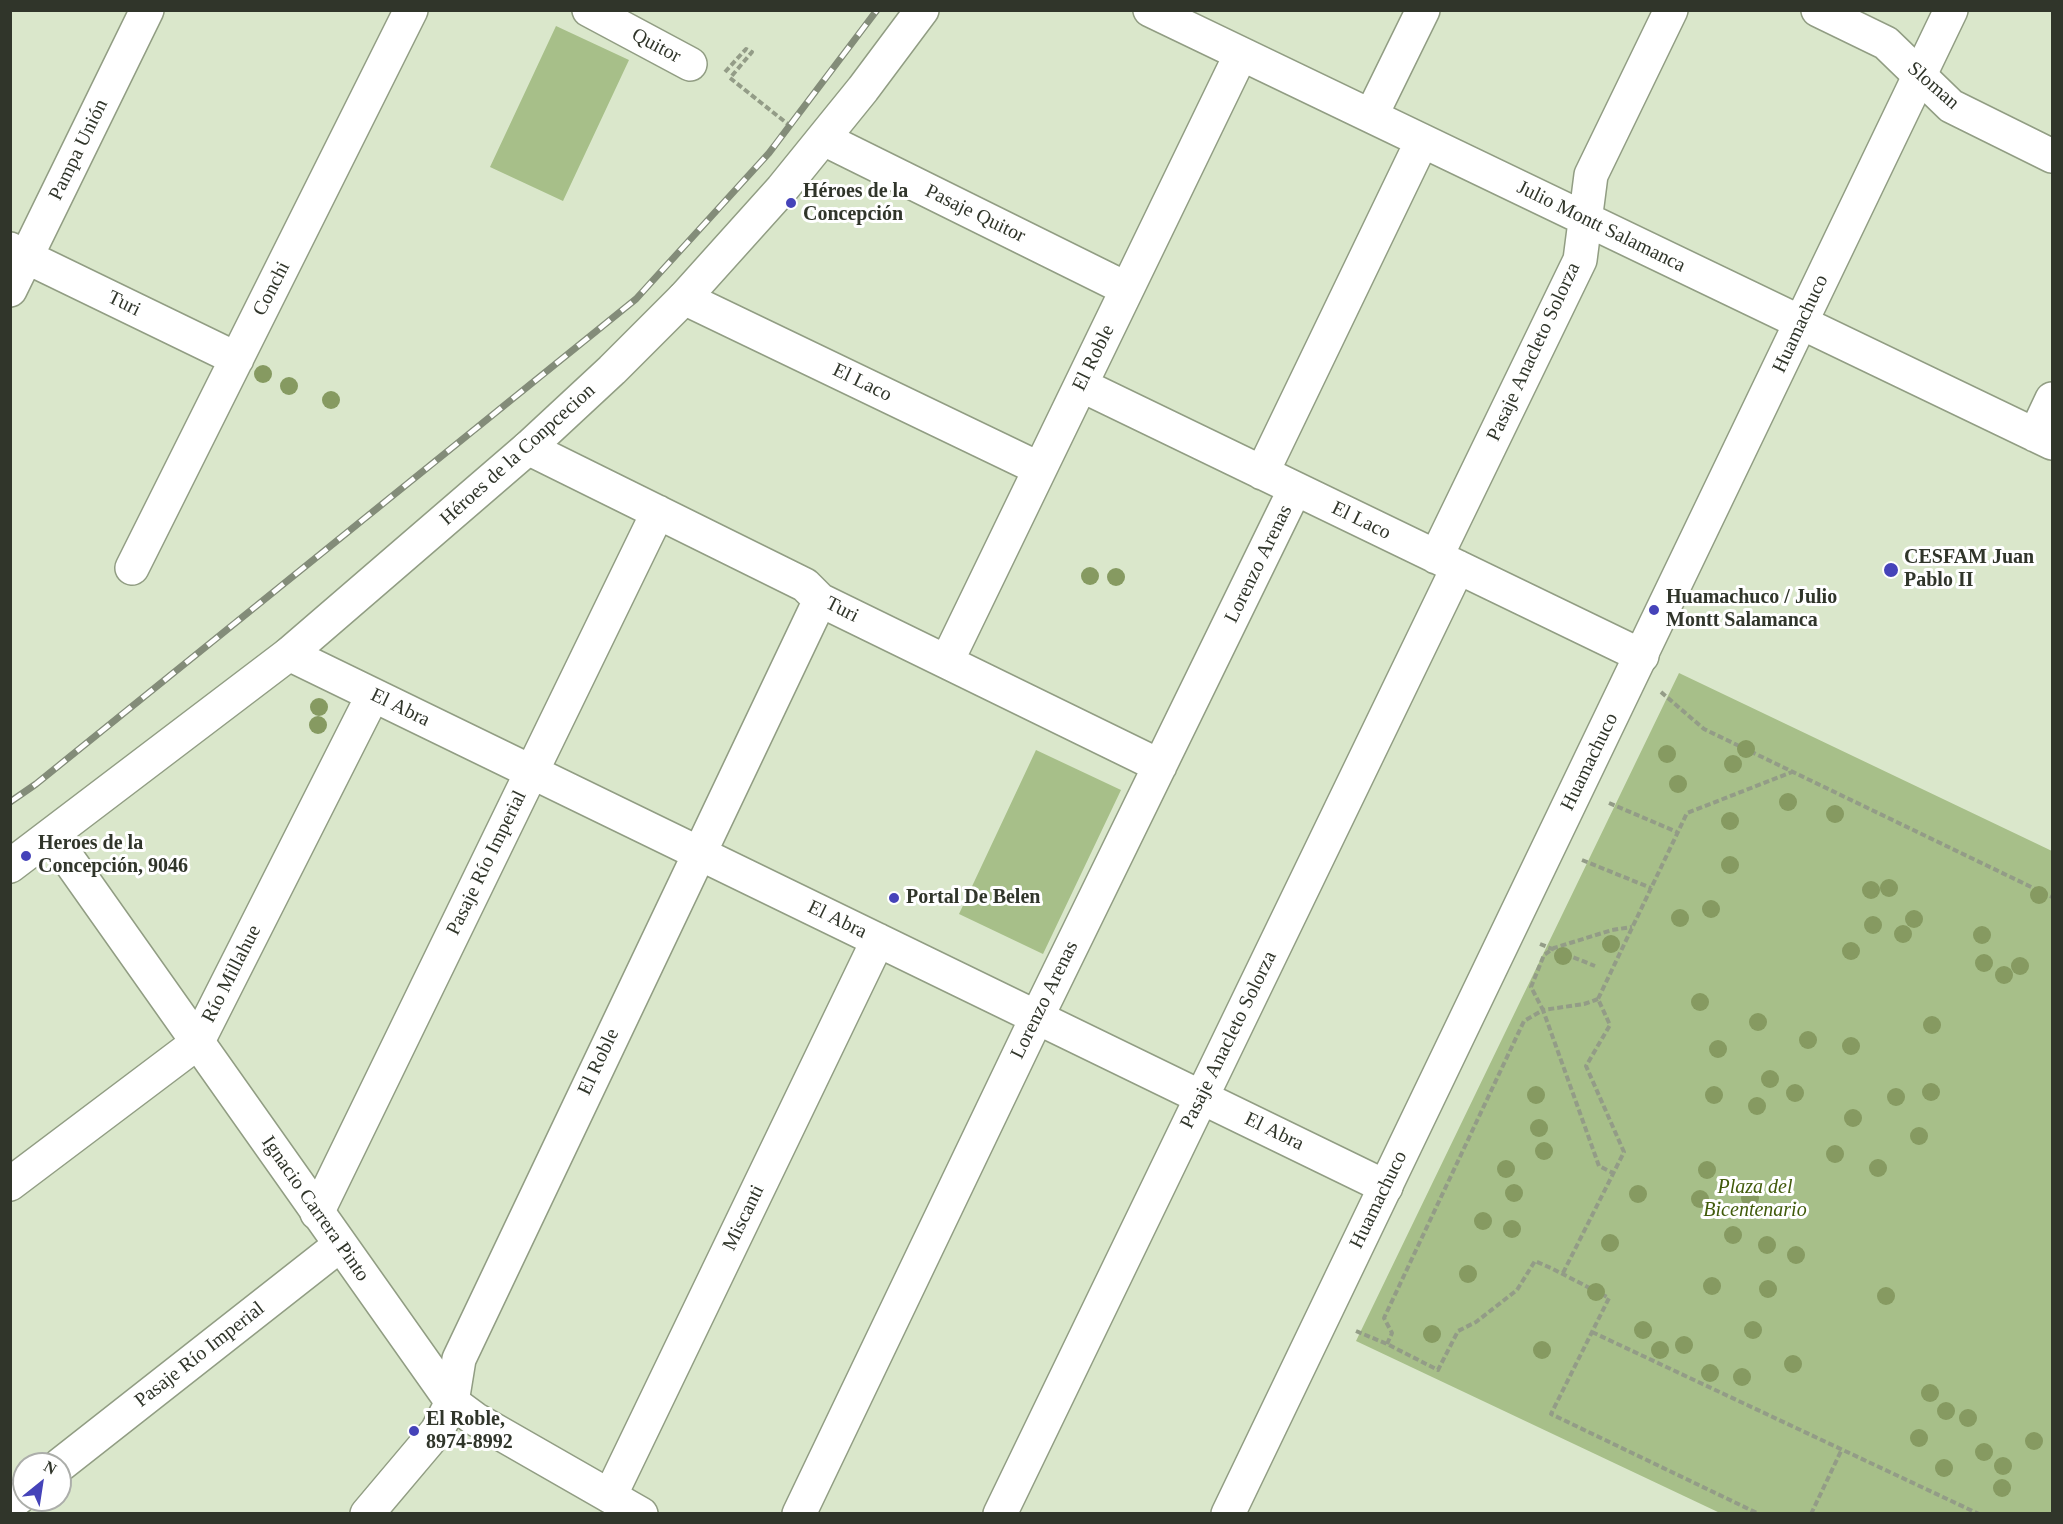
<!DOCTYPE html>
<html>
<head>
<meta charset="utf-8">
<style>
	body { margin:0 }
	#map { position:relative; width:2063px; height:1524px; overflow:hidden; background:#dae7cb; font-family:"Times New Roman",serif }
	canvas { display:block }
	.frame { position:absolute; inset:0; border:12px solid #30352a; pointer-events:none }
	.north { position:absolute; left:12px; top:1452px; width:60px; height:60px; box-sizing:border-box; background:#fff; border:2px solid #acaeaa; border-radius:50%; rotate:30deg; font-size:16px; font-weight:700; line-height:24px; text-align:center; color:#30352a }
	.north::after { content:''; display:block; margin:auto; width:21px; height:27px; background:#4543b9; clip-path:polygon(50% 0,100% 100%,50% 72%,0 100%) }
</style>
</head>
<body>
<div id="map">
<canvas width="2063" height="1524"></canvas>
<div class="frame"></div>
<div class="north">N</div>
</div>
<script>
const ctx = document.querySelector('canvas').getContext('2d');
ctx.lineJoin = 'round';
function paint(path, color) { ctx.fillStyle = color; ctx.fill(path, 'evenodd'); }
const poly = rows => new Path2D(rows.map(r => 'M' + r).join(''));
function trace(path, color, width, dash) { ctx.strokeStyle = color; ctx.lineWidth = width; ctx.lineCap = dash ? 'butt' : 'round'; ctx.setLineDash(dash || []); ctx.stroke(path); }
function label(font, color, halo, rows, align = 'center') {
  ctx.font = font + ' "Times New Roman",serif'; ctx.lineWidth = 6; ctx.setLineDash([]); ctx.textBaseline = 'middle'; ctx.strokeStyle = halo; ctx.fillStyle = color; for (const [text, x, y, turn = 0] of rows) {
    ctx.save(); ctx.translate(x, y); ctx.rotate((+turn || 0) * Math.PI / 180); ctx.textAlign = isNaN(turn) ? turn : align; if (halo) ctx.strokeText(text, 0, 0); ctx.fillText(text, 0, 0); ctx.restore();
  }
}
const green = poly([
	[556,26,629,60,563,201,490,167],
	[1679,673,2052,851,2052,1513,1720,1513,1356,1341],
	[1036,750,1121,790,1043,954,959,914]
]);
const path = poly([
	[725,72,746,49,752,52,730,78,789,125],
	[1661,692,1704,729,2052,897],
	[1609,803,1677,832],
	[1582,860,1651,888],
	[1540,944,1595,966],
	[1598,999,1584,1004,1543,1010,1599,1166,1613,1173],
	[1563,1273,1624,1152,1586,1066,1610,1025,1598,999,1687,813,1792,772],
	[1356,1331,1387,1344,1438,1370,1458,1331,1476,1322,1517,1290,1535,1261,1553,1269,1609,1298,1551,1414,1759,1514],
	[1592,1332,1979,1514],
	[1387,1344,1392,1333,1384,1318,1524,1021,1543,1010,1531,987,1544,955,1554,948,1612,930,1632,927],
	[1811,1514,1842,1449]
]);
const minor = poly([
	[589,10,690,64],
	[1150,10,2052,443],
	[1818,10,1886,43,1951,106,2052,156],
	[1371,116,1423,10],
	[824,139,1127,289],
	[10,249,237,359],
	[10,290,147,10],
	[684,298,1040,469],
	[1081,385,1642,656],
	[2035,435,2052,399],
	[528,448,805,585,820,600,1160,766],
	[1262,473,1422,141],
	[1436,557,1580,260,1591,175,1671,10],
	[132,568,411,10],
	[289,654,1386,1187],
	[947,661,1241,54],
	[10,1184,197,1043,373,695],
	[317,1213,658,512],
	[60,1465,340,1245],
	[610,1496,878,940],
	[10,1504,24,1493],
	[367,1514,437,1431,452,1402,459,1359,820,600],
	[799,1514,1037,1017,1295,489],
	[1000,1514,1458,567]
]);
const tertiary = poly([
	[52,836,452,1402,475,1419,641,1514],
	[10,866,289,654,528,448,612,370,684,298,782,189,863,89,922,10],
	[1228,1514,1951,10]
]);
const rail = poly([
	[10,802,36,784,636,299,769,153,877,10]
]);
const trees = [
	[263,374],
	[289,386],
	[331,400],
	[1090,576],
	[1116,577],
	[319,707],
	[318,725],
	[1746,749],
	[1667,754],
	[1733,764],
	[1678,784],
	[1788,802],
	[1835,814],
	[1730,821],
	[1730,865],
	[1889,888],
	[1871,890],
	[2039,895],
	[1711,909],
	[1680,918],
	[1914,919],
	[1873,925],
	[1903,934],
	[1982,935],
	[1611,944],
	[1851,951],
	[1563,956],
	[1984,963],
	[2020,966],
	[2004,975],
	[1700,1002],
	[1758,1022],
	[1932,1025],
	[1808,1040],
	[1851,1046],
	[1718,1049],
	[1770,1079],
	[1931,1092],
	[1795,1093],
	[1536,1095],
	[1714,1095],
	[1896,1097],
	[1757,1106],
	[1853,1118],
	[1539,1128],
	[1919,1136],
	[1544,1151],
	[1835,1154],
	[1878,1168],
	[1506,1169],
	[1707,1170],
	[1514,1193],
	[1638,1194],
	[1750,1198],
	[1700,1199],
	[1483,1221],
	[1512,1229],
	[1733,1235],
	[1610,1243],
	[1767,1245],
	[1796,1255],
	[1468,1274],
	[1712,1286],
	[1768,1289],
	[1596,1292],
	[1886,1296],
	[1643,1330],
	[1753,1330],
	[1432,1334],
	[1684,1345],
	[1542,1350],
	[1660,1350],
	[1793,1364],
	[1710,1373],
	[1742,1377],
	[1930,1393],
	[1946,1411],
	[1968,1418],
	[1919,1438],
	[2034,1441],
	[1984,1452],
	[2003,1466],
	[1944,1468],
	[2002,1488]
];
const markers = [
	[791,203,6,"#4543b9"],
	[1891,570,8,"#4543b9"],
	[1654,610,6,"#4543b9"],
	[26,856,6,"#4543b9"],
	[894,898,6,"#4543b9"],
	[414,1431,6,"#4543b9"]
];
const streetNames = [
	["Quitor",656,46,28],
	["Sloman",1933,86,41],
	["Pampa Unión",79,150,-64],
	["Pasaje Quitor",975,214,26],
	["Julio Montt Salamanca",1601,227,26],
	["Conchi",272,289,-63],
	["Turi",124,304,26],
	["Huamachuco",1801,324,-65],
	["Pasaje Anacleto Solorza",1534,352,-65],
	["El Roble",1094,358,-64],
	["El Laco",862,383,26],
	["Héroes de la Conpcecion",518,455,-42],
	["El Laco",1361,521,26],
	["Lorenzo Arenas",1259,564,-64],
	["Turi",842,610,27],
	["El Abra",400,708,26],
	["Huamachuco",1590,762,-64],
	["Pasaje Río Imperial",487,863,-64],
	["El Abra",837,920,26],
	["Río Millahue",232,974,-63],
	["Lorenzo Arenas",1045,1000,-64],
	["Pasaje Anacleto Solorza",1229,1040,-64],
	["El Roble",599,1062,-65],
	["El Abra",1274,1132,26],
	["Huamachuco",1379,1200,-64],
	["Ignacio Carrera Pinto",315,1209,55],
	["Miscanti",744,1218,-64],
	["Pasaje Río Imperial",200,1355,-38]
];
const poiNames = [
	["Héroes de la",803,192],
	["Concepción",803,215],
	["CESFAM Juan",1904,558],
	["Pablo II",1904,581],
	["Huamachuco / Julio",1666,598],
	["Montt Salamanca",1666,621],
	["Heroes de la",38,844],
	["Concepción, 9046",38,867],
	["Portal De Belen",906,898],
	["El Roble,",426,1420],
	["8974-8992",426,1443]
];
const parkNames = [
	["Plaza del",1755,1188],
	["Bicentenario",1755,1211]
];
paint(green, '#a7bf89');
trace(minor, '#919d83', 36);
trace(tertiary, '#919d83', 36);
trace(path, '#939c87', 4, [6, 3]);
trace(minor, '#fff', 33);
trace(tertiary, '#fff', 33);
trace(rail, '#838c79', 7);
trace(rail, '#fff', 4.5, [14]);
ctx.fillStyle = '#869a61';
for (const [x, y] of trees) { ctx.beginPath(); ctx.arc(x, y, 9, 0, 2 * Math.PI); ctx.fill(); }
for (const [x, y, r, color] of markers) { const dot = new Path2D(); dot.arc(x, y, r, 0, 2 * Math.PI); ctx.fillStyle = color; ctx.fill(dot); trace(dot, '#fff', 2); }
label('20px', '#30352a', '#fff', streetNames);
label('bold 20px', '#30352a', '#fff', poiNames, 'left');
label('italic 20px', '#415b0b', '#fff', parkNames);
</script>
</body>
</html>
